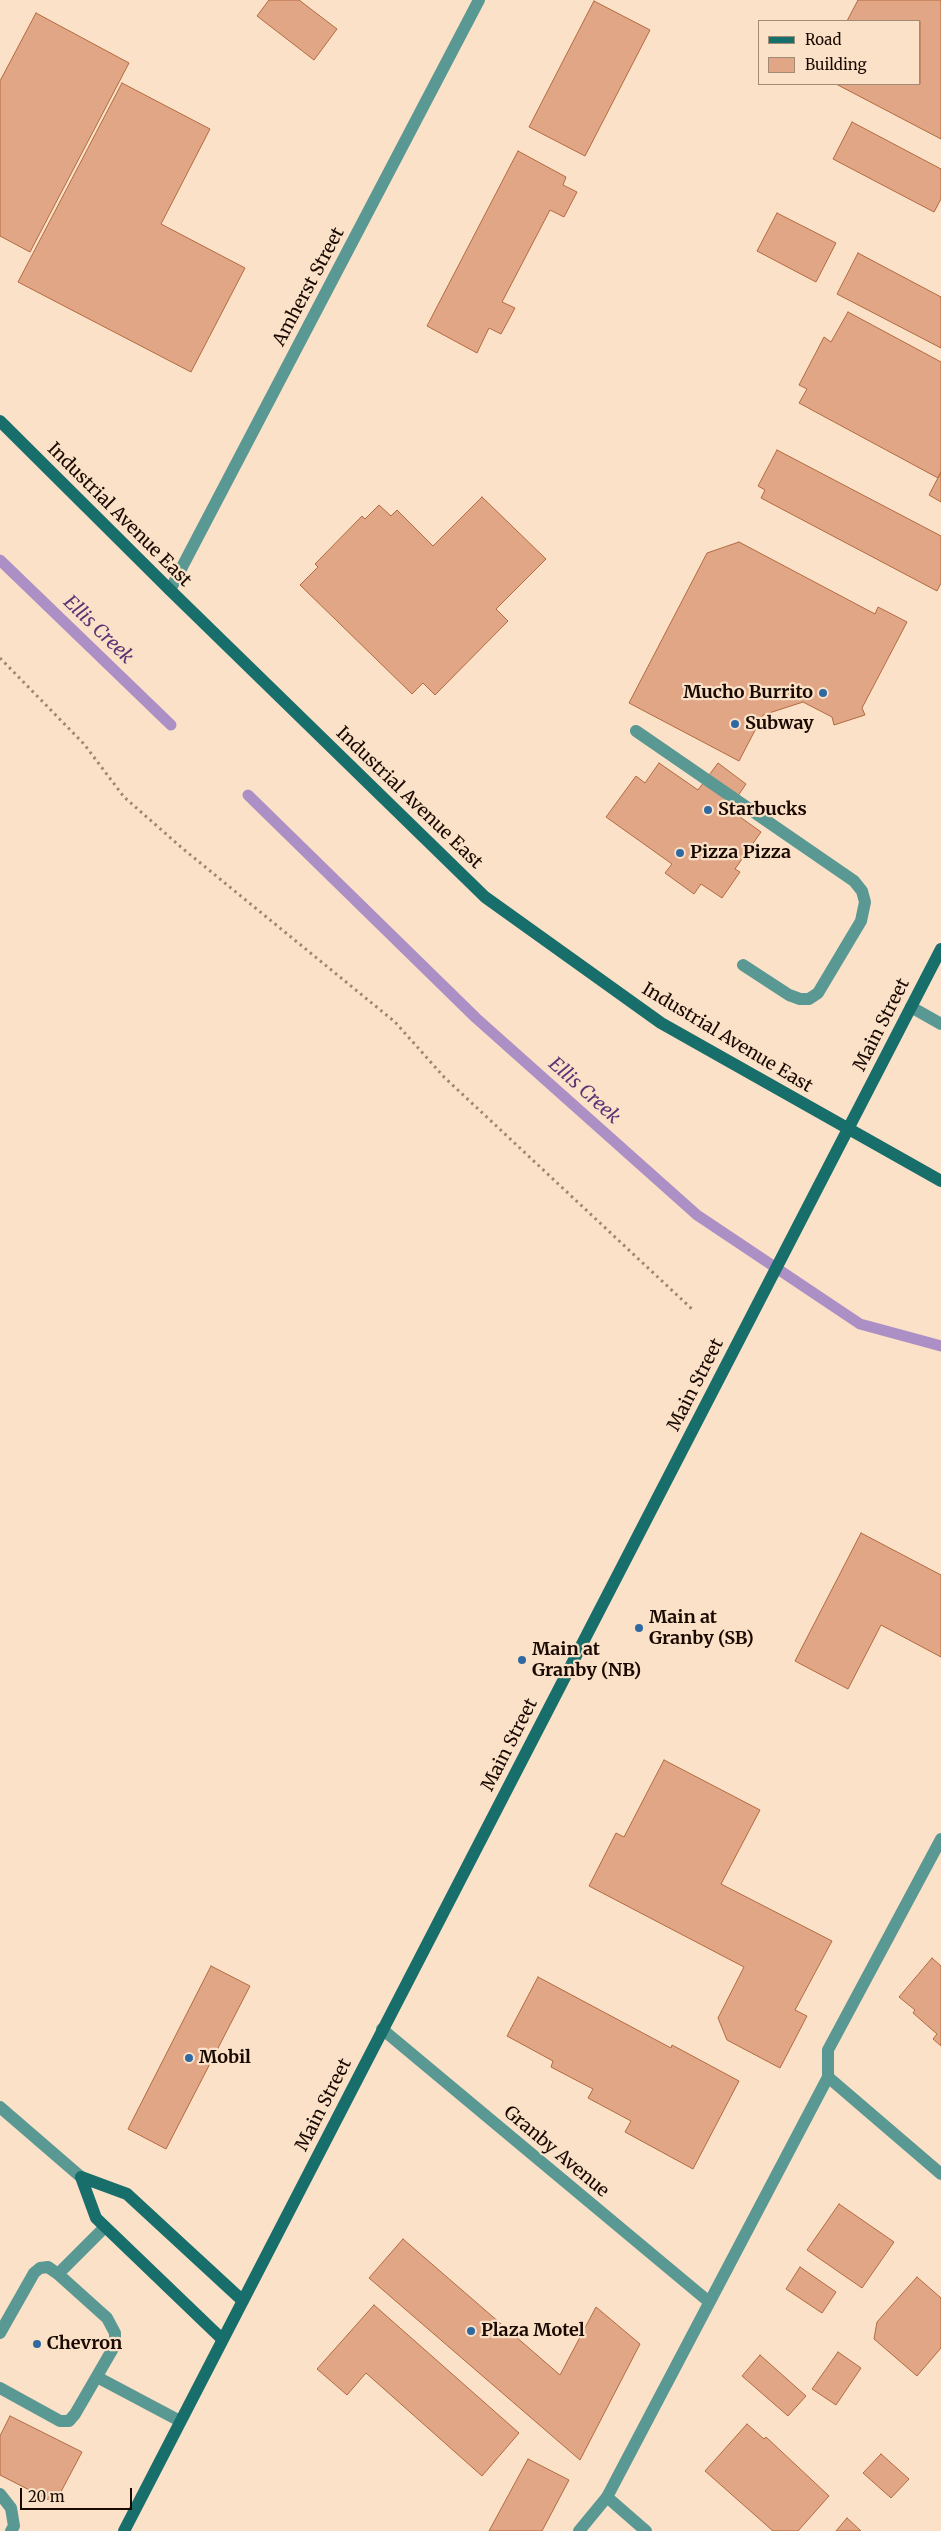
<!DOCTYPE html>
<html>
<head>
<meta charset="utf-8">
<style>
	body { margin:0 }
	#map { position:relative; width:941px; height:2531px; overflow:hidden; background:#fae1c7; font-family:Merriweather,serif }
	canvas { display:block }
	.legend { position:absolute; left:758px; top:20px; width:162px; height:65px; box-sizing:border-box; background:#fae1c7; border:1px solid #a08b77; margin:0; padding:6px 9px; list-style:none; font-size:15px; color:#190900 }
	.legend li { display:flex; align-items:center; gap:10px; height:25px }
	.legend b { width:25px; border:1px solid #a08b77 }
	.scale { position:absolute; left:20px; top:2488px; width:112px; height:22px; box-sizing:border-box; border:2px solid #190900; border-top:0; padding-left:6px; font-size:15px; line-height:18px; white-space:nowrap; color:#190900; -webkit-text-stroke:4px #fae1c7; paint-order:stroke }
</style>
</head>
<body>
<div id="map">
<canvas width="941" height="2531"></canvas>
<ul class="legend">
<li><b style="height:6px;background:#186e6a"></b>Road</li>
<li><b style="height:14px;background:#e1a686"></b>Building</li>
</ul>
<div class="scale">20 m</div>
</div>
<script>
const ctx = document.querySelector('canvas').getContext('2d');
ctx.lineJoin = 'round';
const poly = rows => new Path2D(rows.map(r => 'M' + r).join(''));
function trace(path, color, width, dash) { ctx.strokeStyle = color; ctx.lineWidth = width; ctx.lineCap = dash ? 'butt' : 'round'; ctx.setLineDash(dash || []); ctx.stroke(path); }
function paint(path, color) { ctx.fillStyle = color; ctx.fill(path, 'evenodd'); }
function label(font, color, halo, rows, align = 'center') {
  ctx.font = font + ' Merriweather,serif'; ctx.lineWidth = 4.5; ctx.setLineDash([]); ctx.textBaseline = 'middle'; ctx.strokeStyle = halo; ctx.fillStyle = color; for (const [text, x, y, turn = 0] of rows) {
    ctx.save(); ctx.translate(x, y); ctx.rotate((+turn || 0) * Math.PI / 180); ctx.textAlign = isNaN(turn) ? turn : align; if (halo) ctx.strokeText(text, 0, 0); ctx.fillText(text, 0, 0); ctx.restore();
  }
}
const stream = poly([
	[0,560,171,725],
	[248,795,476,1018,697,1215,860,1324,941,1346]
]);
const building = poly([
	[269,0,299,0,337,29,314,60,257,16,269,0],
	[858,0,941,0,941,139,836,84,920,84,920,21,847,21,858,0],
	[594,1,650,30,585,156,529,127,594,1],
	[36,13,129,63,30,252,0,236,0,81,36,13],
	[122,83,210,129,161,224,245,268,191,372,18,282,122,83],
	[852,122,941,169,941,199,934,212,833,159,852,122],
	[518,151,566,177,563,185,577,192,564,217,550,210,502,302,515,308,501,334,489,328,477,353,427,326,518,151],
	[777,213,836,243,816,282,757,251,777,213],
	[858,253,941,297,941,348,837,294,858,253],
	[848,312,941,362,941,472,938,478,799,403,807,389,799,385,824,337,831,342,848,312],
	[777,450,941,536,941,583,937,591,761,498,765,490,758,486,777,450],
	[941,472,941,502,929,495,941,472],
	[482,497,546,559,496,609,508,621,435,695,423,683,412,694,300,585,318,567,315,564,362,516,365,519,379,505,391,516,397,510,433,546,482,497],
	[739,542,875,614,878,607,907,622,862,708,865,715,834,725,832,717,803,702,763,715,739,761,629,703,707,553,739,542],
	[659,763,698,790,718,763,746,784,729,809,761,832,735,869,740,872,722,898,701,884,694,894,665,873,672,864,606,817,636,776,645,783,659,763],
	[861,1533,941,1575,941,1657,881,1625,848,1689,795,1661,861,1533],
	[664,1760,760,1810,721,1884,832,1941,795,2010,807,2016,780,2068,727,2040,718,2018,744,1967,589,1886,616,1833,624,1837,664,1760],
	[932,1958,941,1966,941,2046,933,2039,937,2034,913,2013,915,2010,899,1997,932,1958],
	[211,1966,250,1986,166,2149,128,2129,211,1966],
	[538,1977,671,2048,672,2045,739,2081,693,2169,625,2132,631,2121,588,2098,593,2089,551,2067,553,2061,507,2036,538,1977],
	[839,2204,894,2242,862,2288,807,2250,839,2204],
	[403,2239,560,2375,596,2307,640,2344,580,2460,369,2278,403,2239],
	[800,2267,836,2292,822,2313,786,2289,800,2267],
	[917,2277,941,2298,941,2348,917,2376,874,2339,877,2322,917,2277],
	[374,2305,519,2433,482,2476,366,2373,347,2395,317,2369,374,2305],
	[838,2352,861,2368,836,2405,812,2389,838,2352],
	[760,2355,806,2396,788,2416,742,2376,760,2355],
	[10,2416,82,2452,55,2503,0,2475,0,2436,10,2416],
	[747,2424,764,2439,766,2437,829,2496,798,2531,773,2531,705,2471,747,2424],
	[881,2454,909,2479,891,2498,863,2473,881,2454],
	[528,2459,569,2480,542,2531,489,2531,528,2459],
	[847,2518,861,2531,836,2531,847,2518]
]);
const path = poly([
	[0,658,84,744,124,797,182,848,395,1022,444,1077,693,1310]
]);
const lane = poly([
	[636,731,854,881,862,891,865,902,861,921,818,993,809,999,800,999,789,995,743,965],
	[911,1007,941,1024],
	[828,2077,828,2050,941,1839],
	[0,2333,34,2273,40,2268,48,2267,58,2274,105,2227],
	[97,2377,180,2421],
	[0,2388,60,2421,69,2421,75,2414,115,2345,115,2333,107,2318,58,2274],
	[0,2494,11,2508,14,2526,11,2531],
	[579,2531,607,2497]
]);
const street = poly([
	[170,590,479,0],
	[382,2029,708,2301],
	[0,2107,81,2177],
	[646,2531,607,2497,828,2077,941,2174]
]);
const secondary = poly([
	[0,421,170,590,485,897,661,1023,941,1181],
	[81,2177,96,2218,222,2339],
	[81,2177,127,2194,243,2301],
	[124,2531,941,949]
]);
const markers = [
	[823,693,5,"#2e69a1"],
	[735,724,5,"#2e69a1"],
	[708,810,5,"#2e69a1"],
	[680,853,5,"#2e69a1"],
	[639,1628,5,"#2e69a1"],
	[522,1660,5,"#2e69a1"],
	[189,2058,5,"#2e69a1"],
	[471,2331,5,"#2e69a1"],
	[37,2344,5,"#2e69a1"]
];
const streetNames = [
	["Amherst Street",309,287,-62],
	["Industrial Avenue East",119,515,45],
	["Industrial Avenue East",409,798,44],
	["Main Street",882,1025,-63],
	["Industrial Avenue East",727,1038,31],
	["Main Street",696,1385,-63],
	["Main Street",510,1745,-63],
	["Main Street",324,2105,-63],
	["Granby Avenue",556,2152,40]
];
const poiNames = [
	["Mucho Burrito",813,693,"right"],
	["Subway",745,724],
	["Starbucks",718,810],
	["Pizza Pizza",690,853],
	["Main at",649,1618],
	["Granby (SB)",649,1639],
	["Main at",532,1650],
	["Granby (NB)",532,1671],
	["Mobil",199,2058],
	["Plaza Motel",481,2331],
	["Chevron",47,2344]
];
const waterNames = [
	["Ellis Creek",98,630,44],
	["Ellis Creek",584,1091,42]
];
trace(stream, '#ac8fc4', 11);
paint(building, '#e1a686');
trace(building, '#b36a40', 1);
trace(path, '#9c8774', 3, [2.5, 4]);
trace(lane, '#5a9893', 12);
trace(street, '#5a9893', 12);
trace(secondary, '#186e6a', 12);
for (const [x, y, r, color] of markers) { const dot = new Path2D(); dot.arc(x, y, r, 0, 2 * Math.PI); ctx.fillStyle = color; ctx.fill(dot); trace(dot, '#fae1c7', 2); }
label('18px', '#190900', '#fae1c7', streetNames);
label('bold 18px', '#190900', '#fae1c7', poiNames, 'left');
label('italic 19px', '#5c3576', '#fae1c7', waterNames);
</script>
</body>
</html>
